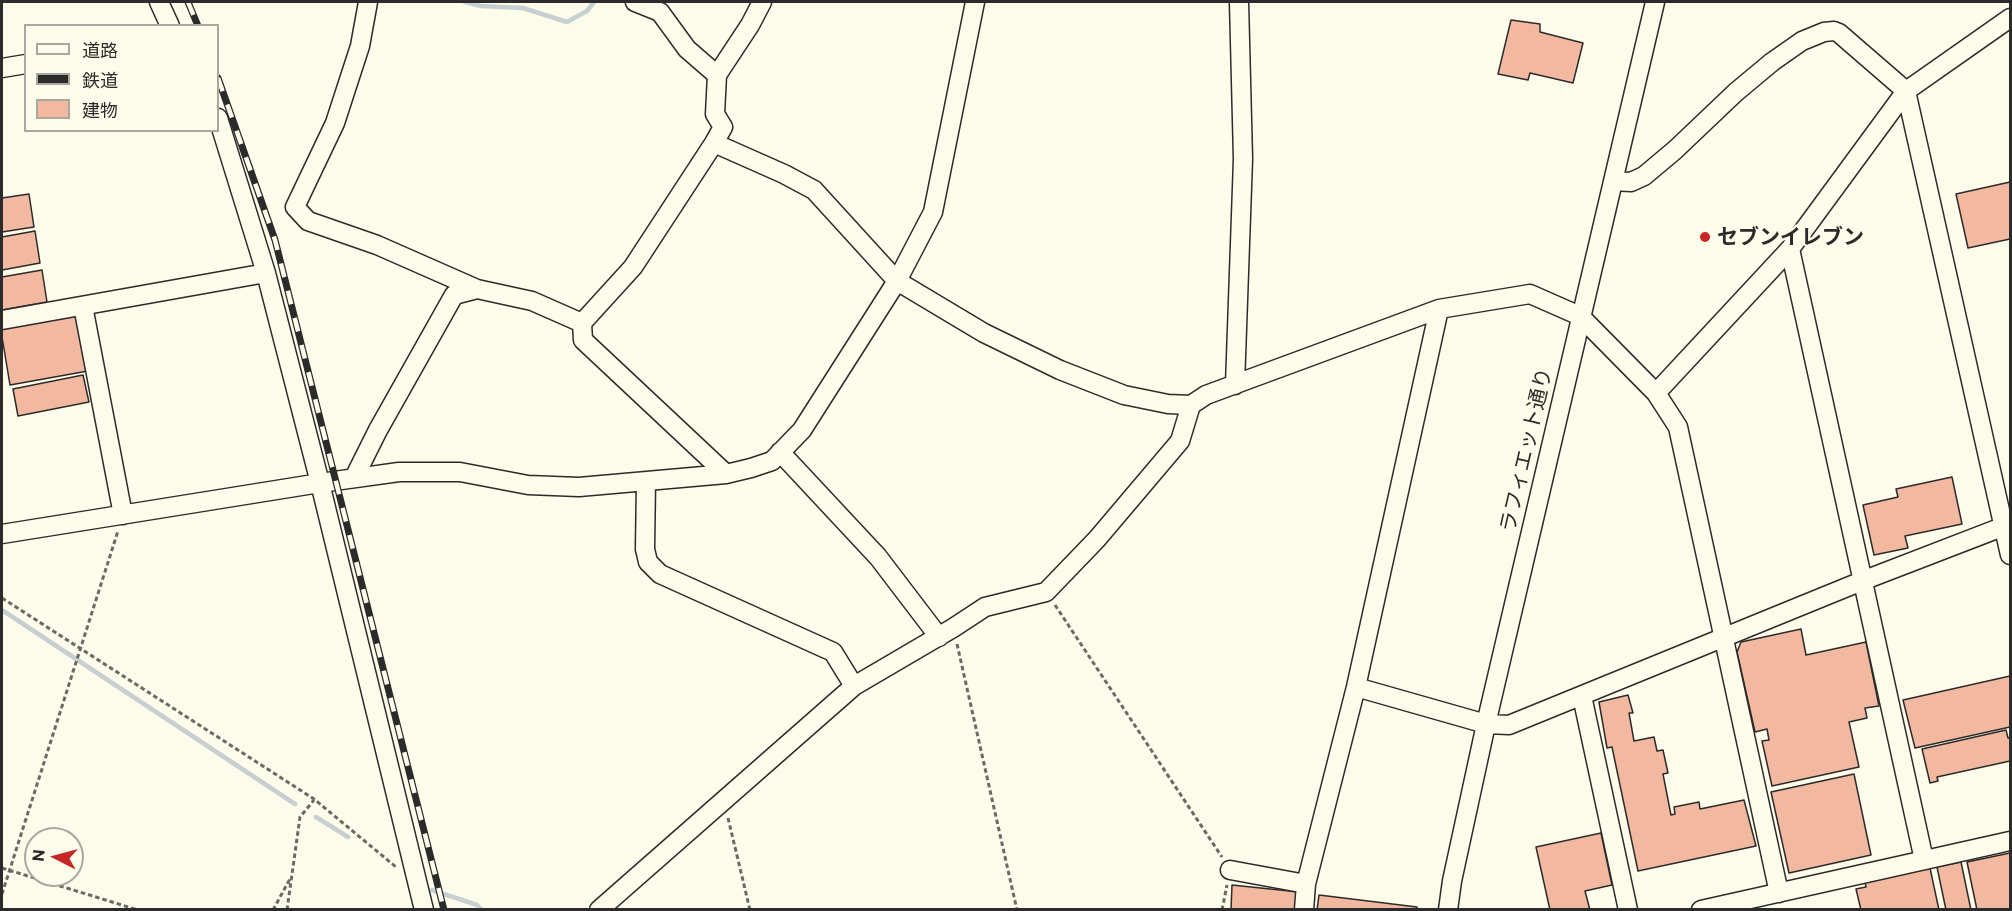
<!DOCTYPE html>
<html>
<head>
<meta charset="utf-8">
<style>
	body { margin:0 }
	#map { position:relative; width:2012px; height:911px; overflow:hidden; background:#fdfbea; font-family:Commissioner,"Noto Sans JP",sans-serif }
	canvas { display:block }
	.frame { position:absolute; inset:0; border:3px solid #2b2b2b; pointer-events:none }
	.legend { position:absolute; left:24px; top:24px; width:195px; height:108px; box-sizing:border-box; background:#fdfbea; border:2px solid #a9a89e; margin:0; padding:8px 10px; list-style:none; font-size:18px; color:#2b2b2b }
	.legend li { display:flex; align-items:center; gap:12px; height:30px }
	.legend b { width:30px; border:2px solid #a9a89e }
	.north { position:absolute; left:24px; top:827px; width:60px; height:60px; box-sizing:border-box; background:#fdfbea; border:2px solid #a9a89e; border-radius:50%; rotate:276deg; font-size:16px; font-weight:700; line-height:24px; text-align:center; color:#2b2b2b }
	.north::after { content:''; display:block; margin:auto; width:21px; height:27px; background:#c62828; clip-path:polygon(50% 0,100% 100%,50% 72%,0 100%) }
</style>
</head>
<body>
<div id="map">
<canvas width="2012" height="911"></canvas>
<div class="frame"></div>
<ul class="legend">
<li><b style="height:8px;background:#fdfbea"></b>道路</li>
<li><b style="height:8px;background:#2b2b2b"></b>鉄道</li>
<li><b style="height:16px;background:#f2b8a0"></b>建物</li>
</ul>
<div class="north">N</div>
</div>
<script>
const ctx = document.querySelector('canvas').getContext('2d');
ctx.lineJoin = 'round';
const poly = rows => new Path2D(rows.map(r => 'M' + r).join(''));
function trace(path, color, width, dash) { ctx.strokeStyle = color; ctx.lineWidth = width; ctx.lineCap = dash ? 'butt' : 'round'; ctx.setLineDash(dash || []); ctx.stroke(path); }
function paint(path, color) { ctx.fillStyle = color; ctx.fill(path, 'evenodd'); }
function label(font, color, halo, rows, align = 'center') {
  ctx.font = font + ' Commissioner,"Noto Sans JP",sans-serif'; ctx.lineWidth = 4.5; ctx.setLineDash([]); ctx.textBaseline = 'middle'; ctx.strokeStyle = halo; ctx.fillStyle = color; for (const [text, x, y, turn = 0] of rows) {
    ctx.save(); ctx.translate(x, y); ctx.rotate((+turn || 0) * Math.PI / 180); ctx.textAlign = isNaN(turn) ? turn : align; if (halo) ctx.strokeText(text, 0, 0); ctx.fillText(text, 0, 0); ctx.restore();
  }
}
const stream = poly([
	[465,2,481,6,523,8,567,22,587,11,594,2],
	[2,610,295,804],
	[316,817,348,837],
	[432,890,477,905,482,910]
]);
const building = poly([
	[1511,20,1540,24,1540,32,1583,43,1573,83,1530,73,1528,80,1498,74,1511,20],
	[2010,182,2010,239,1968,248,1956,194,2010,182],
	[29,194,34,227,2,232,2,198,29,194],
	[35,231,40,263,2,270,2,237,35,231],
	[42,270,47,302,2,310,2,277,42,270],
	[77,313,88,371,10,385,2,337,2,326,77,313],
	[83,375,89,402,18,416,13,389,83,375],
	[1952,477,1962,524,1905,536,1908,548,1874,555,1863,505,1898,497,1896,489,1952,477],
	[1801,629,1806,655,1866,642,1879,706,1865,708,1867,718,1849,722,1859,767,1772,786,1762,741,1769,740,1767,729,1755,732,1737,652,1741,642,1801,629],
	[2010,676,2010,727,1915,748,1903,700,2010,676],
	[1628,695,1633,713,1629,713,1634,741,1654,737,1657,751,1663,750,1668,773,1663,774,1671,815,1675,814,1674,807,1699,802,1700,809,1744,800,1756,846,1638,871,1612,747,1607,748,1599,702,1628,695],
	[2006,730,2008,738,2010,738,2010,761,1937,777,1938,781,1930,783,1922,749,2006,730],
	[1854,774,1871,855,1789,873,1771,792,1854,774],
	[1601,833,1612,885,1585,891,1590,910,1550,910,1536,847,1601,833],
	[2010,853,2010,910,1977,910,1967,862,2010,853],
	[1961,862,1971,910,1946,910,1937,867,1961,862],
	[1930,868,1939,910,1861,910,1856,889,1866,887,1865,882,1930,868],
	[1232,885,1299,892,1297,910,1231,910,1232,885],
	[1319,895,1417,907,1417,910,1317,910,1319,895]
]);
const path = poly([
	[2,598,314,799,396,867],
	[1055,605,1222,857],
	[957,644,1017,910],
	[728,818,750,910],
	[2,868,138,910],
	[2,894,118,531],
	[273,910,291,877],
	[287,910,300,817,314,800],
	[1222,910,1227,885]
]);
const minor = poly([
	[159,2,170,26],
	[368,2,360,46,335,123,295,207,308,221,377,245,477,289,532,301,582,323],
	[635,2,660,12,687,49,717,75],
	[2,68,26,64],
	[218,118,266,273,320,483,424,910],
	[714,143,784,174,814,190,897,281,984,333,1060,370,1124,395,1168,404,1191,405],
	[1613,181,1631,182,1644,176,1675,150,1736,92,1772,62,1802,41,1824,32,1834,31,1839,33,1906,91,2010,555],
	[1790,249,1924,860],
	[83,306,123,515],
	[2,320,266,273],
	[1235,385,1243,159,1239,2],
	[1656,393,1790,249,1906,91,2010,18],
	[780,452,878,557,939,637],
	[726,474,583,340,582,323,633,267,714,143,723,127,715,114,717,75,750,25,762,2],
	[354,478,378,430,454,295,477,289],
	[646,481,645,549,648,562,660,574,833,652,854,686],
	[2,534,320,483,399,472,460,472,528,485,579,487,726,474,751,468,772,461,802,430,897,281,933,212,975,2],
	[1356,687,1486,724,1509,725,1862,581,2010,524],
	[1582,696,1628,910],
	[1230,870,1306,884],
	[599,910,854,686,953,628,985,607,1046,592,1097,539,1180,441,1191,405,1206,395,1439,309,1530,294,1580,316,1656,393,1678,427,1779,893],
	[1304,910,1306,884,1356,687,1439,309],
	[1448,910,1452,881,1486,724,1655,2],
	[1701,910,2010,841]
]);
const rail = poly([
	[188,2,198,26],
	[218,78,275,240,444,910]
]);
const markers = [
	[1705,237,6,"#c62828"]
];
const poiNames = [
	["セブンイレブン",1717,237]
];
const streetNames = [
	["ラフィエット通り",1526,450,-77]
];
trace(stream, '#c7d0d0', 4.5);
paint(building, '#f2b8a0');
trace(building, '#2b2b2b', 1.5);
trace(minor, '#2b2b2b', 21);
trace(path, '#6a6964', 3, [4.5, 3]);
trace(minor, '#fdfbea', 18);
trace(rail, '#2b2b2b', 7);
trace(rail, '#fdfbea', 4.5, [14]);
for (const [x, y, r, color] of markers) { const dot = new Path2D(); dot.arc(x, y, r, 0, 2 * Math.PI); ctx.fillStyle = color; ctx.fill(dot); trace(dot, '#fdfbea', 2); }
label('bold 21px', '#2b2b2b', '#fdfbea', poiNames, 'left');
label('21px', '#2b2b2b', '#fdfbea', streetNames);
</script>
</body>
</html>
